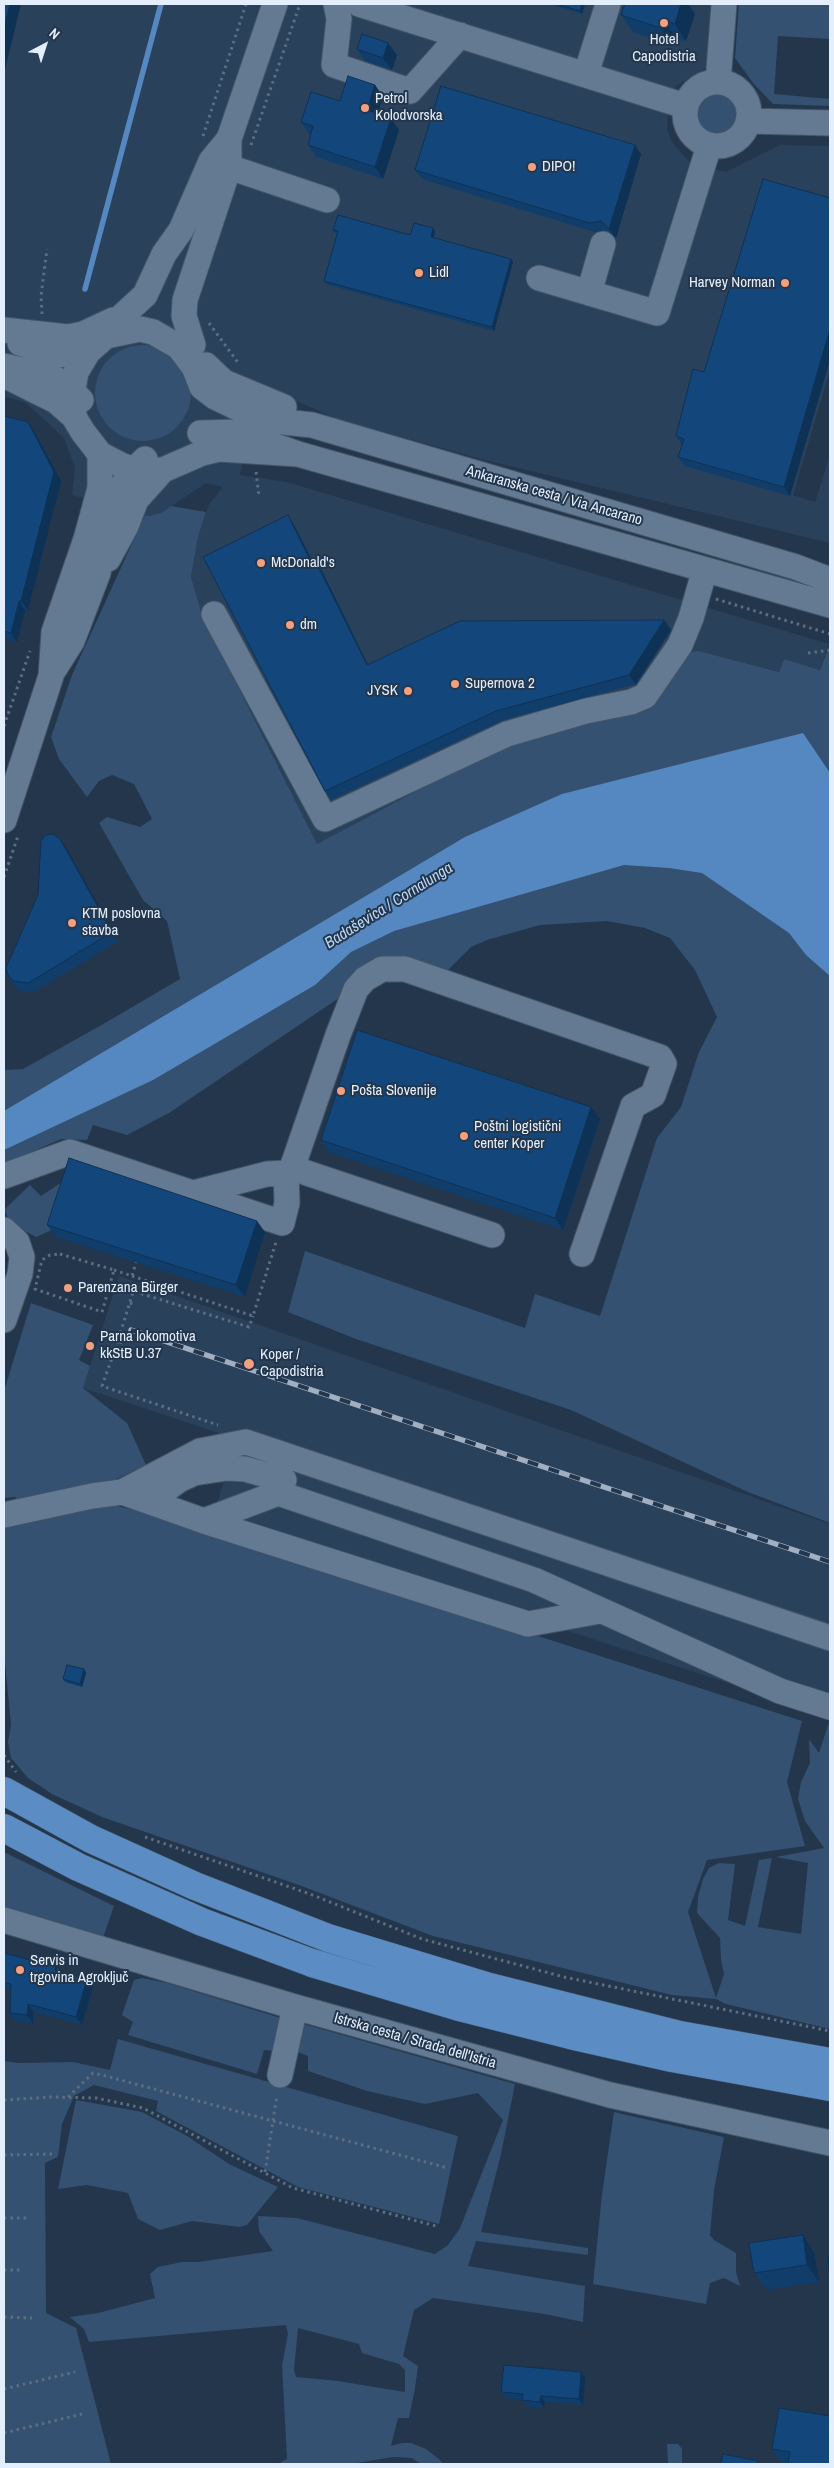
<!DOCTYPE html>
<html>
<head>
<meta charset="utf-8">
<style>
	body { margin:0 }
	#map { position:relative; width:834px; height:2468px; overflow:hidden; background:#23364c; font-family:"Archivo Narrow",sans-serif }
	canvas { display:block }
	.frame { position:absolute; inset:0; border:5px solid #e3effd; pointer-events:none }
	.north { position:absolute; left:20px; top:20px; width:50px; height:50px; -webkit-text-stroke:4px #23364c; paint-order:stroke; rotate:40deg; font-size:14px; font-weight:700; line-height:20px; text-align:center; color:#e3effd }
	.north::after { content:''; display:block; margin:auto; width:18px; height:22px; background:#e3effd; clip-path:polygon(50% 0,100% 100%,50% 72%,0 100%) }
</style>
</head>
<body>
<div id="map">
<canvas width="834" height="2468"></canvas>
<div class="frame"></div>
<div class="north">N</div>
</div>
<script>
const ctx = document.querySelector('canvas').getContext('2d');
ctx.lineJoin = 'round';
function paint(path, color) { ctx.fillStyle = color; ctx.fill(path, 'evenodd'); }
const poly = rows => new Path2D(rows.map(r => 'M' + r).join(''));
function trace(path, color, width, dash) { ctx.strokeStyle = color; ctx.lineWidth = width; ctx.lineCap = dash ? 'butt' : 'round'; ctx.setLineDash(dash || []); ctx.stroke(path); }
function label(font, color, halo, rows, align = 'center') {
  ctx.font = font + ' "Archivo Narrow",sans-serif'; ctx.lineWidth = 4; ctx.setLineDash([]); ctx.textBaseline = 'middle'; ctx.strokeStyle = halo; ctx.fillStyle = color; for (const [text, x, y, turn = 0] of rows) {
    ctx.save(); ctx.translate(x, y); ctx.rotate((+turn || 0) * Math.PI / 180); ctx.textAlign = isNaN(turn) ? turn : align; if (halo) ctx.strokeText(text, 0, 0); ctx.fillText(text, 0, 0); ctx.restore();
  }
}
const built = poly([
	[4,4,714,4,712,38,706,68,676,86,668,112,667,130,674,145,692,164,726,172,780,145,830,146,830,370,793,495,815,502,830,455,830,543,485,460,337,419,260,385,240,475,287,482,829,644,820,670,784,659,779,672,699,651,655,698,514,739,317,844,202,615,191,577,198,537,209,504,223,487,206,483,163,512,150,516,72,495,75,468,64,438,26,403,4,396],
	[119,1276,830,1524,830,1716,213,1516,237,1439,83,1388]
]);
const green = poly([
	[739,4,830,4,830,39,778,36,774,94,830,99,830,106,773,104,753,83,735,58],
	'695 114a22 22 0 1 1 44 0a22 22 0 1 1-44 0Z',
	'95 393a48 48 0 1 1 96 0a48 48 0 1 1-96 0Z',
	[171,506,206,512,198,537,191,577,202,615,317,844,514,739,637,708,685,653,699,651,779,672,784,659,820,670,830,644,830,1523,748,1492,571,1410,356,1339,288,1312,305,1251,525,1328,535,1294,600,1316,657,1138,681,1107,699,1052,717,1017,695,970,670,938,645,928,607,921,540,925,487,940,471,947,444,974,398,958,169,1113,127,1135,93,1125,87,1140,61,1139,4,1164,4,1070,23,1069,105,1023,180,979,167,921,143,900,99,823,107,817,140,827,152,819,134,784,112,775,99,781,87,797,59,759,51,737,72,675,145,515,150,516,163,512],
	[74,1174,54,1229,36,1237,9,1222,5,1209,30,1185,41,1196],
	[31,1303,93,1325,79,1360,90,1366,83,1388,127,1423,146,1465,114,1480,14,1507,16,1497,4,1498,4,1391],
	[113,1505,187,1523,802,1721,787,1782,805,1846,707,1860,688,1912,716,1998,724,1974,721,1960,720,1938,697,1913,698,1897,703,1879,709,1868,719,1863,735,1864,728,1920,745,1926,759,1860,772,1858,758,1927,801,1934,808,1863,776,1857,824,1848,805,1821,798,1799,801,1782,810,1763,809,1739,819,1753,830,1719,830,2029,726,2004,716,1999,672,1995,433,1936,299,1885,102,1817,52,1794,28,1778,11,1758,8,1742,11,1725,4,1651,4,1528,82,1506],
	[4,1852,114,1906,103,1938,4,1909],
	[142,1978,167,1983,284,2019,276,2051,264,2050,257,2074,128,2035,133,2022,122,2015,134,1980],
	[300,2023,515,2084,501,2154,481,2232,588,2248,588,2255,476,2241,468,2266,585,2286,583,2322,545,2314,433,2298,414,2310,403,2356,418,2366,415,2388,409,2418,398,2418,391,2446,402,2443,411,2443,426,2449,439,2459,443,2464,421,2464,412,2458,393,2457,350,2464,278,2464,287,2459,282,2365,288,2334,286,2325,89,2342,84,2329,70,2317,98,2313,155,2298,150,2274,158,2267,182,2262,198,2262,273,2251,259,2231,258,2216,297,2218,435,2254,448,2245,460,2228,503,2120,478,2093,425,2104,367,2091,308,2071,308,2056,298,2052],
	[298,2328,359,2344,362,2353,399,2364,405,2370,405,2392,338,2381,296,2377,294,2370],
	[118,2039,458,2136,439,2224,298,2187,156,2111,158,2101,94,2085,74,2096,62,2124,58,2157,45,2163,46,2313,76,2328,111,2464,4,2464,4,2061,18,2063,73,2062,110,2070],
	[76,2100,142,2112,187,2136,229,2164,278,2187,247,2225,240,2227,192,2221,160,2230,138,2219,128,2193,87,2185,58,2189],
	[614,2112,724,2137,714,2190,710,2235,714,2240,736,2253,736,2272,740,2286,724,2278,710,2283,706,2304,593,2284,602,2194],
	[667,2444,678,2444,682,2449,682,2464,668,2464]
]);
const water = poly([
	[803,733,830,773,830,976,806,955,789,933,702,873,669,868,624,865,394,931,351,952,315,985,153,1080,4,1150,4,1111,465,837,562,794]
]);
const stream = poly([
	[85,289,161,4]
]);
const path = poly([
	[203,136,246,4],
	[251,145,300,4],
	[42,314,41,296,47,249],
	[209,323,239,364],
	[256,472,259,496],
	[716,599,830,634],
	[808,653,830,650],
	[4,726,30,651],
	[4,877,18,836],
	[60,1254,114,1270,102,1312,35,1289,42,1260,50,1255,60,1254],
	[114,1270,132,1276,136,1262],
	[132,1276,253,1316,276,1242],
	[110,1284,249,1327,253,1316],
	[130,1303,136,1305],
	[118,1341,102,1386,218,1425],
	[122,1343,118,1341,133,1292],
	[4,1755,16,1772],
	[145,1837,310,1894,422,1939,564,1977,830,2031],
	[68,2097,93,2073,102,2075,448,2168],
	[4,2100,51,2097,96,2098,143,2108,293,2188,436,2226],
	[4,2155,54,2154],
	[265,2172,277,2095],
	[4,2218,28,2218],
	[4,2270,23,2270],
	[4,2317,32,2318],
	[4,2389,75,2372],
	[4,2433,82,2414]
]);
const minor = poly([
	[336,4,339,19,334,65,410,91,460,35],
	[359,4,685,106],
	[586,74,608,4],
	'685 114a32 32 0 1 1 64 0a32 32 0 1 1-64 0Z',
	[718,82,724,4],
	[748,121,830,123],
	[229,167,327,200],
	[539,278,657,313,709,146],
	[589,293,603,244],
	[121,317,145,295,164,254,181,230,211,161,229,139],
	[4,330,68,337,83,334,113,320],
	[20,343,57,355,88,352],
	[193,345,184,316,185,300,229,167,229,139,275,4],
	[206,365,224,382,284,407],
	[4,366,52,377,65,384,81,400],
	[10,378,56,401,74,417],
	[200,433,236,432,298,454,830,605],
	[298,454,219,449,202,453,163,470,134,470,121,465,100,454,83,432,74,417,73,390,76,372,88,352,106,336,140,329,153,332,179,347,194,367,202,387,215,397,242,410,275,421,312,425,796,567,830,580],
	[108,559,126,526,136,500,163,470],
	[214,614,325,819,507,734,586,711,631,702,645,696,680,645,691,618,703,576],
	[53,671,72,641,98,573,106,528,118,494,129,475,145,459],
	[4,820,51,676,54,632,86,539,100,488,100,454],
	[292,1168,492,1235],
	[4,1176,70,1152,282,1223,287,1203,286,1173],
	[193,1193,267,1174,286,1173,292,1168,338,1035,356,989,365,979,382,969,405,969,660,1057,664,1064,653,1095,633,1106,582,1254],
	[4,1230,17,1242,22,1257,20,1274,4,1320],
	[122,1492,204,1521,278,1493,534,1580,780,1691,830,1707],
	[150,1501,179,1480,194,1473,227,1468,245,1469,284,1480],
	[4,1515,92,1496,122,1492,200,1451,246,1442,830,1638],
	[204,1521,528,1624,600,1611],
	[4,1920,295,2007,610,2095,830,2143],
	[280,2075,295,2007]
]);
const highway = poly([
	[4,1791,91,1839,195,1886,328,1938,486,1986,680,2035,830,2062],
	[4,1828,78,1867,202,1922,312,1963,463,2008,570,2035,672,2058,830,2087]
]);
const rail = poly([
	[131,1330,830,1562]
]);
const wall = poly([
	[549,4,585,4,582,14],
	[625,4,688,4,695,14,686,41,675,37,673,45,633,32,621,15],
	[388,43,397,55,392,70,365,61,357,49],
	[375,85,383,97,378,114,399,130,383,179,316,157,308,145,311,135,309,134,301,122,340,101],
	[641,154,616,238,607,230,595,232,422,179,415,170],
	[830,198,830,360,790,496,685,466,678,457,682,445,676,436,704,372],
	[333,230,410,235,435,231,434,238,513,262,494,331,326,284,324,281,337,233,336,233],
	[4,416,28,422,34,431,61,481,28,610,25,610,17,642,4,639],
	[294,525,312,559,320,567,368,665,664,620,671,630,636,684,503,720,331,800,325,791],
	[66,848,119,941,34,992,20,991,14,985,8,975],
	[591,1107,600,1119,563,1230,329,1152,321,1140],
	[47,1225,265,1232,245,1297,56,1237],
	[84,1669,86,1673,82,1687,65,1682,63,1679],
	[4,1953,56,1967,58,1971,93,1986,82,2025,33,2012,33,2023,15,2021,10,2013,11,1990,4,1988],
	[803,2235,814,2252,819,2282,766,2290,754,2273],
	[585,2378,583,2405,545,2402,544,2408,526,2406,522,2400,506,2398,501,2392],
	[830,2416,830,2464,782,2464,772,2449]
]);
const shadedWall = poly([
	[10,4,21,4,4,73,4,28],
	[582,4,585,4,582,14,580,11],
	[679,4,688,4,695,14,686,41,675,24],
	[664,20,675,37,673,45,661,28],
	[388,43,397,55,392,70,383,58],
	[375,85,383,97,375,122,367,110],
	[391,118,399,130,383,179,375,167],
	[635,145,641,154,616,238,609,229],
	[433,228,435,231,433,240,431,237],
	[511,259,513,262,494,331,492,327],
	[830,329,830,360,790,496,784,487],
	[28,422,34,431,61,481,28,610,21,601],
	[288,515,294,525,316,569,310,560],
	[314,558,320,567,373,675,367,665],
	[19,601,25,610,17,642,11,633],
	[664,620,671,630,636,684,629,675],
	[60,839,66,848,119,941,112,932],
	[591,1107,600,1119,563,1230,555,1218],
	[257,1221,265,1232,245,1297,236,1285],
	[84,1669,86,1673,82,1687,80,1684],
	[87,1979,93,1986,82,2025,76,2017],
	[28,2004,33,2012,33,2023,27,2015],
	[803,2235,814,2252,819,2282,807,2265],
	[581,2372,585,2378,583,2405,579,2399],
	[541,2396,545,2402,544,2408,540,2402]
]);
const building = poly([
	[4,4,10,4,4,28,4,4],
	[557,4,582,4,580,11,557,4],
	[625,4,681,4,675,24,664,20,661,28,621,15,625,4],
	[362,34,388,43,383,58,357,49,362,34],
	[348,76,375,85,367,110,391,118,375,167,308,145,313,126,301,122,311,92,340,101,348,76],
	[441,86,635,145,609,229,601,221,589,223,415,170,441,86],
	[763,179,830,198,830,329,784,487,678,457,684,439,676,436,693,369,704,372,763,179],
	[338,215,410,235,414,223,433,228,431,237,511,259,492,327,324,281,338,231,333,230,338,215],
	[4,416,28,422,54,472,21,601,19,601,11,633,4,631,4,416],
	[288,515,310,560,314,558,367,665,460,621,664,620,629,675,496,711,325,791,203,557,288,515],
	[53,834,60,839,112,932,28,983,13,981,8,975,6,968,38,895,41,841,45,835,53,834],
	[357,1030,591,1107,555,1218,321,1140,357,1030],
	[69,1158,257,1221,236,1285,47,1225,69,1158],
	[67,1665,84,1669,80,1684,63,1679,67,1665],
	[4,1953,56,1967,55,1970,87,1979,76,2017,28,2004,27,2015,10,2013,11,1984,4,1982,4,1953],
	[803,2235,807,2265,754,2273,749,2243,803,2235],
	[828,2258,830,2258,830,2275,828,2258],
	[504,2365,581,2372,579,2399,541,2396,540,2402,522,2400,523,2394,501,2392,504,2365],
	[779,2408,830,2416,830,2464,788,2464,790,2452,772,2449,779,2408],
	[723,2454,758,2461,757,2464,721,2464,723,2454]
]);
const markers = [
	[664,23,5,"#f2a07f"],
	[365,108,5,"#f2a07f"],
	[532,167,5,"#f2a07f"],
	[419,273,5,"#f2a07f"],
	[785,283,5,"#f2a07f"],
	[261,563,5,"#f2a07f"],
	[290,625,5,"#f2a07f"],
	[455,684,5,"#f2a07f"],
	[408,691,5,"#f2a07f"],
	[72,923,5,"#f2a07f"],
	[341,1091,5,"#f2a07f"],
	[464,1136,5,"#f2a07f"],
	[68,1288,5,"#f2a07f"],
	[90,1346,5,"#f2a07f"],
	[249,1364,6,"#f2a07f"],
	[20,1970,5,"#f2a07f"]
];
const poiNames = [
	["Hotel",664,40,"center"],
	["Capodistria",664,57,"center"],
	["Petrol",375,99],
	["Kolodvorska",375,116],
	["DIPO!",542,167],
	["Lidl",429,273],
	["Harvey Norman",775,283,"right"],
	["McDonald's",271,563],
	["dm",300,625],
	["Supernova 2",465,684],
	["JYSK",398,691,"right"],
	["KTM poslovna",82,914],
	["stavba",82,931],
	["Pošta Slovenije",351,1091],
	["Poštni logistični",474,1127],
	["center Koper",474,1144],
	["Parenzana Bürger",78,1288],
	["Parna lokomotiva",100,1337],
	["kkStB U.37",100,1354],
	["Koper /",260,1355],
	["Capodistria",260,1372],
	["Servis in",30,1961],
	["trgovina Agroključ",30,1978]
];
const streetNames = [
	["Ankaranska cesta / Via Ancarano",554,496,16],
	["Istrska cesta / Strada dell'Istria",415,2041,16]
];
const waterNames = [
	["Badaševica / Cornalunga",389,906,-32]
];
paint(built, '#29415b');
paint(green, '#345171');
paint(water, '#5588c1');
trace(stream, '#5588c1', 5.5);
trace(minor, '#425466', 27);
trace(highway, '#425466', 29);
trace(path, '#5d6e81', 3, [2.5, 4]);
trace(minor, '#647a93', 25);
trace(highway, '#5b8cc4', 28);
trace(rail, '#a1afc0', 5.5);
trace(rail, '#23364c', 4, [11]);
paint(wall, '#103d6a');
paint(shadedWall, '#0d3256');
paint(building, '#13477b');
trace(building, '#0d3256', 1);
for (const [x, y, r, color] of markers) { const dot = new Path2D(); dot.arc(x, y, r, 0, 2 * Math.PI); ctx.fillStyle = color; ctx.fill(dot); trace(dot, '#23364c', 2); }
label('15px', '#e3effd', '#23364c', poiNames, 'left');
label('15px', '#e3effd', '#23364c', streetNames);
label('italic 16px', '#bbd6f6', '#23364c', waterNames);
</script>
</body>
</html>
